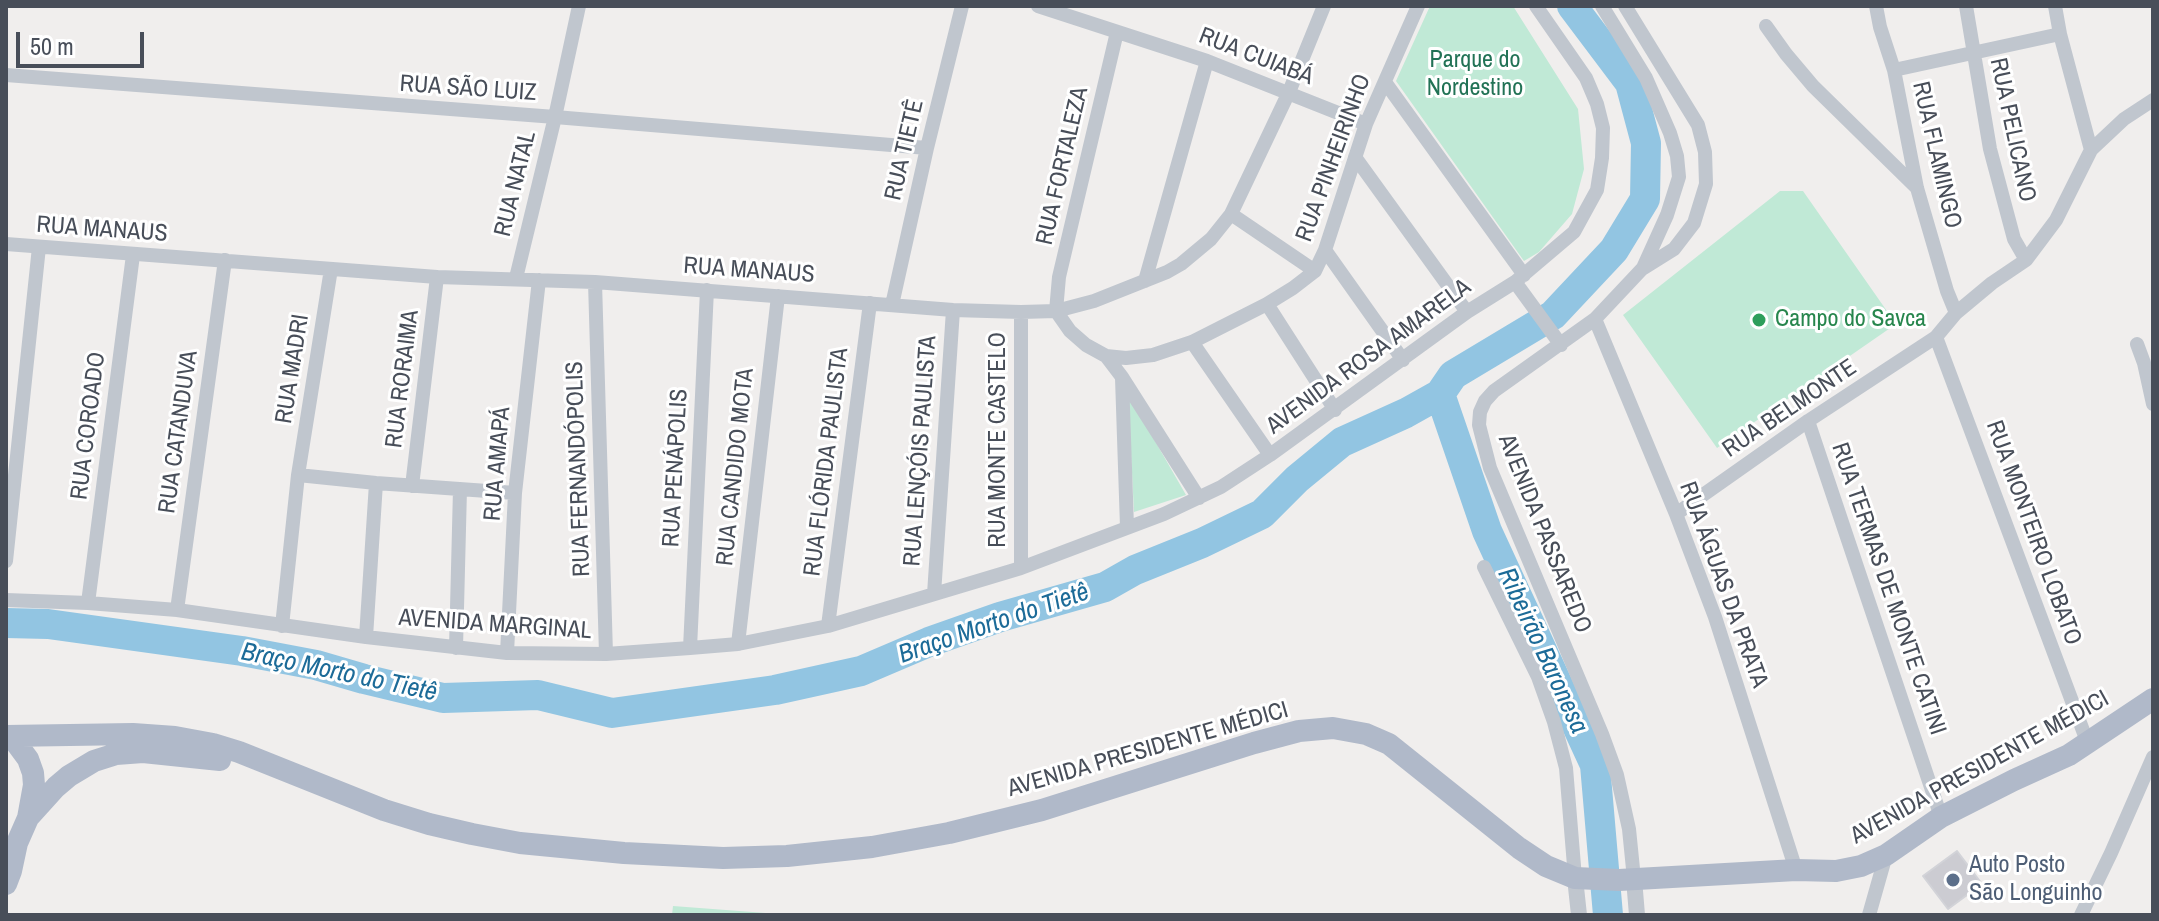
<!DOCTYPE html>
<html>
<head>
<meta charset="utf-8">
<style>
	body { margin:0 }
	#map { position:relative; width:2159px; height:921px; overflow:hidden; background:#f0eeed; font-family:"Archivo Narrow",sans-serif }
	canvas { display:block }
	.frame { position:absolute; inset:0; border:8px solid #484e59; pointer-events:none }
	.scale { position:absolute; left:16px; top:32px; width:128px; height:36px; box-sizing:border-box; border:4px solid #484e59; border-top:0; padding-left:10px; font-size:24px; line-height:28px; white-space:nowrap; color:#484e59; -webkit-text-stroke:6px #fff; paint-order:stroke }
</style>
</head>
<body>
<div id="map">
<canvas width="2159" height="921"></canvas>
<div class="frame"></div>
<div class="scale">50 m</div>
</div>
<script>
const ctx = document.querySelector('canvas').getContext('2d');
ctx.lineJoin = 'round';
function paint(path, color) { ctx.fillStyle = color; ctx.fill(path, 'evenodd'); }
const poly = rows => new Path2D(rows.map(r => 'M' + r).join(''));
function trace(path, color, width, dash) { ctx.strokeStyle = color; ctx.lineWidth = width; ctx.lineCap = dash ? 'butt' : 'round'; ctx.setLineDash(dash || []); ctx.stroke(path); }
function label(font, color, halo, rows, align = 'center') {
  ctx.font = font + ' "Archivo Narrow",sans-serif'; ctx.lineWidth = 6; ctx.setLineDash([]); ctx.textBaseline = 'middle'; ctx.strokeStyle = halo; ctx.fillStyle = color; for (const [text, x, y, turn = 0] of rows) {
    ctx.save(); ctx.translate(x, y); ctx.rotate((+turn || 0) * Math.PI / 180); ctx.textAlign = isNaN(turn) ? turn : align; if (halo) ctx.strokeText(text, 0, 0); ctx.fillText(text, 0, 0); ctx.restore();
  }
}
const green = poly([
	[1430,6,1513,6,1578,109,1584,169,1572,214,1539,252,1524,261,1396,81],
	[1780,191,1803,191,1896,324,1717,448,1623,315],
	[1128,394,1186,495,1134,512],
	[673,906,792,915,672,915]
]);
const river = poly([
	[1440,394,1487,531,1595,765,1608,915],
	[6,623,48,624,242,651,316,665,364,679,443,698,538,695,612,713,775,690,861,671,929,642,1000,617,1105,587,1135,570,1202,543,1262,514,1297,479,1342,442,1406,413,1440,394,1453,375,1553,315,1614,250,1645,199,1646,143,1630,83,1572,6]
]);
const building = poly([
	[1957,851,1982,884,1948,909,1923,876,1957,851]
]);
const minor = poly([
	[1038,6,1207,61,1366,124],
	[1602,6,1646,78,1670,133,1677,156,1679,177,1667,215,1643,268],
	[1625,6,1698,125,1705,152,1706,184,1694,223,1674,249,1642,269,1595,319,1494,391,1485,401,1480,412,1479,425,1490,468,1602,734,1617,775,1629,829,1634,879],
	[1876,6,1880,27,1894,70,1917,188,1947,291,1956,313],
	[1966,6,1990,149,2014,239,2026,260],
	[2055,6,2060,34,2091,150],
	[1766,26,1786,54,1813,86,1917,188],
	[1117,32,1059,277,1056,311,1070,331,1086,345,1106,356,1126,358,1153,355,1192,342,1267,304,1293,288,1315,271,1325,250,1366,124,1418,6],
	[1894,70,2060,34],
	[6,75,555,117,927,148],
	[1385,82,1524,275],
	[1355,157,1467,312],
	[1231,214,1315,271],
	[6,244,437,277,595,282,953,310,1021,312,1056,311,1094,301,1167,272,1181,264,1211,239,1231,214,1289,92,1324,6],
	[1325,250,1403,360],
	[516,278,555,117,579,6],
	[1145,281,1207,61],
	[595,282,606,654],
	[1515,282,1561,345],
	[1267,304,1335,410],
	[892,305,927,148,962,6],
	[1021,312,1021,568],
	[1595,319,1676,514,1715,617,1796,870],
	[1936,337,2088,744],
	[1192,342,1270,455],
	[2137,344,2144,363,2153,404],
	[1106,356,1122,377,1199,498],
	[1122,378,1127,527],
	[1808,421,1941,817],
	[298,475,376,483,515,493],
	[412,486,437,277],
	[1676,514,1808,421,1936,337,1956,313,1992,283,2026,260,2056,220,2091,150,2124,119,2153,100],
	[6,561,39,247],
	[1484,567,1538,677,1554,722,1566,768,1575,878],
	[934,594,953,310],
	[6,600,88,603,177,610,366,637,507,653,606,654,690,648,738,644,828,626,1021,568,1164,514,1221,487,1270,455,1467,312,1515,282,1574,232,1597,190,1602,158,1603,128,1597,104,1586,78,1536,6],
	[88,603,133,255],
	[177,610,225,260],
	[282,626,298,475,331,269],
	[828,626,870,303],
	[366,637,376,483],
	[738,644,778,296],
	[456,648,460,489],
	[690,648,707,290],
	[507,653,515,493,539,280],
	[1869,915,1886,855],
	[2081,915,2111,853,2153,757]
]);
const tertiary = poly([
	[1575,878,1579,915],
	[1634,879,1637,915]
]);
const primary = poly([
	[6,736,133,734,175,737,213,744,239,752,384,810,429,824,472,834,520,843,624,853,723,858,787,856,872,847,949,833,1042,810,1254,743,1299,731,1333,728,1366,734,1389,744,1519,848,1546,866,1575,878,1619,880,1796,870,1836,871,1861,866,1886,855,1941,817,2014,780,2069,755,2153,699],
	[11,736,28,759,33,773,34,785,28,818],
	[6,884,11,871,17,843,28,818,56,787,69,776,94,761,116,754,143,752,220,760]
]);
const markers = [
	[1759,320,8,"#2e9e5b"],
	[1953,880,8,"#5c6f8a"]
];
const streetNames = [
	["RUA CUIABÁ",1256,57,21],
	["RUA SÃO LUIZ",468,89,4],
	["RUA PELICANO",2012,130,78],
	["RUA TIETÊ",905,150,-77],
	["RUA FLAMINGO",1936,155,77],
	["RUA PINHEIRINHO",1334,158,-70],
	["RUA FORTALEZA",1063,166,-77],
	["RUA NATAL",516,184,-76],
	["RUA MANAUS",102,230,4],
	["RUA MANAUS",749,271,4],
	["AVENIDA ROSA AMARELA",1369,357,-36],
	["RUA MADRI",293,369,-81],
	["RUA RORAIMA",403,379,-83],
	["RUA BELMONTE",1790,409,-34],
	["RUA COROADO",89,426,-83],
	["RUA CATANDUVA",179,432,-82],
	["RUA MONTE CASTELO",999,440,-90],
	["RUA LENÇÓIS PAULISTA",921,451,-86],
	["RUA FLÓRIDA PAULISTA",827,462,-83],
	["RUA AMAPÁ",498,464,-85],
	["RUA CANDIDO MOTA",736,467,-84],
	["RUA PENÁPOLIS",676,468,-87],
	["RUA FERNANDÓPOLIS",579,469,-92],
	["RUA MONTEIRO LOBATO",2033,533,70],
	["AVENIDA PASSAREDO",1544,534,68],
	["RUA ÁGUAS DA PRATA",1723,585,70],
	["RUA TERMAS DE MONTE CATINI",1888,589,71],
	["AVENIDA MARGINAL",495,625,4],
	["AVENIDA PRESIDENTE MÉDICI",1148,750,-16],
	["AVENIDA PRESIDENTE MÉDICI",1980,768,-29]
];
const parkNames = [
	["Parque do",1475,61],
	["Nordestino",1475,89]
];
const leisureNames = [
	["Campo do Savca",1775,320]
];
const serviceNames = [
	["Auto Posto",1969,866],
	["São Longuinho",1969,894]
];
const waterNames = [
	["Braço Morto do Tietê",994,624,-19],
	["Ribeirão Baronesa",1542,651,65],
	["Braço Morto do Tietê",339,673,12]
];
paint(green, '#c0e9d6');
trace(river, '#92c5e2', 30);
paint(building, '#ccccd2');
trace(building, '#d2d3d8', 2);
trace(minor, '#c0c6ce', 14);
trace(tertiary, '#c0c6ce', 16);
trace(primary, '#b0b9c9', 22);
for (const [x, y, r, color] of markers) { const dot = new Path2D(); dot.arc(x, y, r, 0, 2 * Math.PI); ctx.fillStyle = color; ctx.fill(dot); trace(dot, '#fff', 3); }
label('24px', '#484e59', '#fff', streetNames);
label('24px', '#217255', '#fff', parkNames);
label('24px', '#27864d', '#fff', leisureNames, 'left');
label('24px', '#4e5e75', '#fff', serviceNames, 'left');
label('italic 26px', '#1c6b98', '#fff', waterNames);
</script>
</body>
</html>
